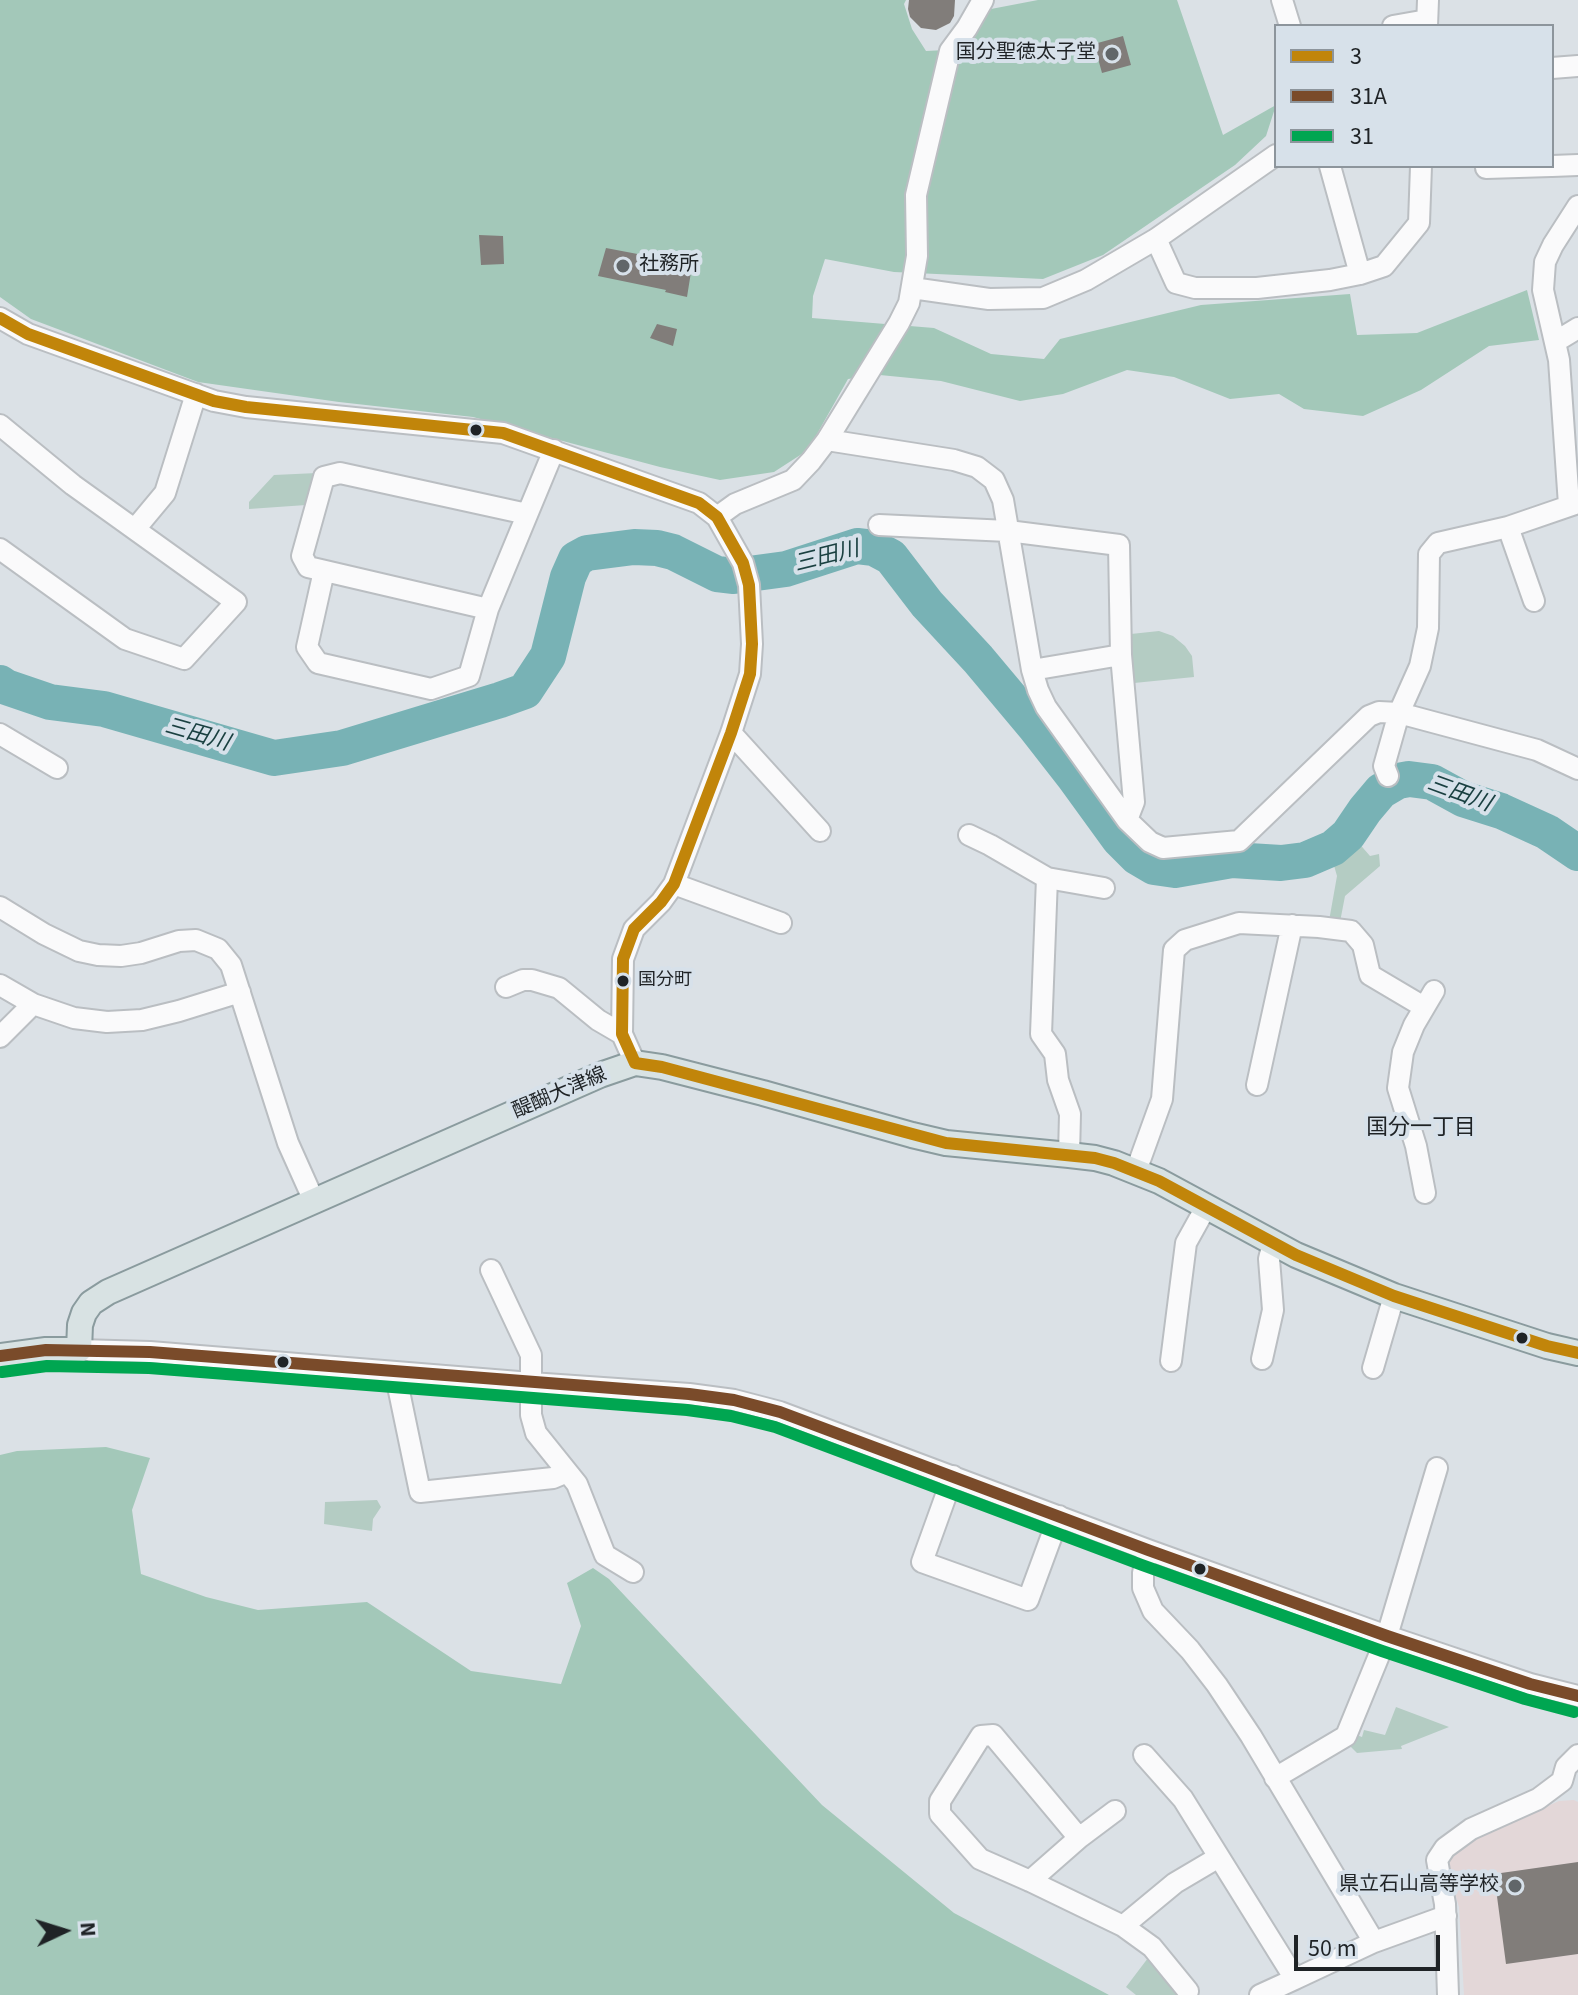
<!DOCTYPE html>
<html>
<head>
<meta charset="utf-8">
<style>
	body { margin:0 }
	#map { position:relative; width:1578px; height:1995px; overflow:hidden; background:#dbe1e6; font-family:"Source Sans 3",sans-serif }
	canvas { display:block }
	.legend { position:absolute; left:1274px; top:24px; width:280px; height:144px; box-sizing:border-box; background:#d7e1ea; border:2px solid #8d959c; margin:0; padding:10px 14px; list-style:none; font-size:24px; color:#1f2326 }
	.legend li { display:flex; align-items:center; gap:16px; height:40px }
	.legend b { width:40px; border:2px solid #8d959c }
	.north { position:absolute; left:24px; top:1891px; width:80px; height:80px; -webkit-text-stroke:6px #d7e1ea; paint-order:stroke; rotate:86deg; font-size:22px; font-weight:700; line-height:32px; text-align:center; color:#1f2326 }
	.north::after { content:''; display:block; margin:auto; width:28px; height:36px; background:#1f2326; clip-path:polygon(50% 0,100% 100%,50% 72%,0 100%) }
	.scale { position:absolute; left:1294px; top:1935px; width:146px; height:36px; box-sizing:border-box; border:4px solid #1f2326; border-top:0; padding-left:10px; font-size:24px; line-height:28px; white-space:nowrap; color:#1f2326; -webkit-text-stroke:6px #d7e1ea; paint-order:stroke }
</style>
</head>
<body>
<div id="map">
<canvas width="1578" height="1995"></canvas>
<ul class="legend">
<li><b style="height:10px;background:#c1850a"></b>3</li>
<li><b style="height:10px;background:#7a4b2a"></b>31A</li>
<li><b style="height:10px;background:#00a651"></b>31</li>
</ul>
<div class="north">N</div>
<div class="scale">50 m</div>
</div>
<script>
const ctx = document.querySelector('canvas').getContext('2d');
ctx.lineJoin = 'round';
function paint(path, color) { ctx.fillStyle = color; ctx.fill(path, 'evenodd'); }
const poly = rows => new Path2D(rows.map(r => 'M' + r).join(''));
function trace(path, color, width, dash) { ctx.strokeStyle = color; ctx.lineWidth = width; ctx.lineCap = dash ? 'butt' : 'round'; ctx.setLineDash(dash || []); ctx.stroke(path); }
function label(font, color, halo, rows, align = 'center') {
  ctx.font = font + ' "Source Sans 3","Noto Sans JP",sans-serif'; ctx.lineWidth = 8; ctx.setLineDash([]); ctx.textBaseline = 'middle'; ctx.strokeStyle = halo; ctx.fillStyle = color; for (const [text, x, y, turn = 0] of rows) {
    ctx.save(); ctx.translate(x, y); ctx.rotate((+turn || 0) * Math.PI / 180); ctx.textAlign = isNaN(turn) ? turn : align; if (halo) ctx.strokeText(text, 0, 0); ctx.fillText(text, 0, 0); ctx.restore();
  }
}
const education = poly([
	[1574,1800,1578,1802,1578,1995,1464,1995,1459,1907,1446,1865,1457,1849,1473,1839,1559,1801]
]);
const green = poly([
	[317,473,306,505,249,509,249,502,274,475],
	[1159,631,1173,636,1185,646,1192,656,1194,677,1134,683,1131,634],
	[1357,841,1370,856,1379,854,1380,866,1345,896,1340,922,1329,921,1337,876,1331,855],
	[377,1500,381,1507,373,1519,372,1531,324,1524,325,1502],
	[1396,1707,1449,1727,1401,1746,1402,1749,1357,1753,1349,1745,1354,1734,1362,1737,1364,1730,1385,1735],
	[1148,1958,1183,1995,1136,1995,1126,1987]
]);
const forest = poly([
	[0,0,906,0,904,4,912,29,926,51,966,49,991,9,1038,0,1177,0,1223,135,1276,105,1266,136,1235,165,1103,255,1043,279,894,272,825,259,813,296,812,318,934,328,991,354,1044,359,1060,339,1201,305,1350,294,1357,335,1417,333,1527,290,1539,340,1489,346,1421,390,1363,416,1304,409,1279,394,1230,399,1174,377,1127,370,1063,394,1020,401,941,381,880,375,848,379,808,450,774,472,720,480,660,467,473,417,339,402,198,382,31,319,0,297],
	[106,1447,150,1458,132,1510,141,1574,206,1597,258,1610,367,1602,471,1671,561,1684,581,1626,567,1583,593,1568,609,1579,822,1805,954,1913,1109,1995,0,1995,0,1455,17,1451]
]);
const river = poly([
	[0,683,6,687,50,702,104,709,274,758,342,748,500,700,525,691,548,656,568,577,576,559,587,553,634,547,657,548,673,552,717,574,734,576,786,569,857,546,874,548,891,557,927,604,978,659,1035,727,1074,777,1119,839,1137,857,1154,867,1175,870,1232,860,1281,863,1305,860,1333,848,1348,835,1365,810,1381,791,1398,781,1409,779,1432,782,1463,799,1501,811,1547,832,1578,853]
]);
const building = poly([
	[909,0,955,0,954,16,950,23,936,30,921,28,910,17,908,9],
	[1123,36,1131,65,1102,73,1094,44],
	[479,235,503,236,504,264,481,265],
	[606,248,648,256,646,262,691,272,687,297,665,292,666,290,598,276],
	[657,324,677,329,673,346,650,338],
	[1578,1862,1578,1954,1506,1964,1494,1874]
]);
const minor = poly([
	[1282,0,1290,26],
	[1393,26,1427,20],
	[1427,26,1428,0],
	[1552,68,1578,66],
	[1330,166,1360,274],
	[1552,166,1578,165],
	[1486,168,1551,166],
	[1156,239,1176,283,1195,288,1257,288,1330,280,1360,274,1384,266,1419,223,1421,166],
	[912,288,989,299,1043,298,1086,280,1156,239,1276,155],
	[0,318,28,334,214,401,246,407,503,433,699,503,717,517,743,563,749,585,752,644,750,674,731,733,674,884,661,902,634,929,623,959,622,1034,635,1063],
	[1555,342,1578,328],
	[0,425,73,485,236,602,184,659,125,639,0,549],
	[827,440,954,460,977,467,994,480,1003,500,1032,670,1038,690,1046,707,1127,820,1150,842,1163,848,1239,841,1369,716,1379,712,1399,713,1537,750,1578,769],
	[1569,505,1559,360,1543,290,1545,262,1553,245,1578,206],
	[717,517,735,504,793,480,811,461,827,440,899,323,909,303,917,256,916,195,950,51,967,28,983,0],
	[879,525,1008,531,1119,545,1121,655,1134,802,1127,820],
	[1508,527,1534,601],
	[135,529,165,493,196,394],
	[324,571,307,647,318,663,431,689,469,676,488,609,554,450],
	[488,609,308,567,302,556,324,477,340,473,527,514],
	[1032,670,1121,655],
	[731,733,820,831],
	[0,734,57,768],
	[1388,776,1384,766,1399,713,1420,666,1428,628,1429,554,1438,543,1508,527,1578,503],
	[969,835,990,845,1047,878],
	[674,884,781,923],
	[0,907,44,934,79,951,98,955,121,956,141,953,179,941,196,940,218,949,231,965,288,1143,314,1201],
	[0,985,33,1004,74,1018,107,1022,142,1020,179,1011,240,992],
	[506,987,523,980,532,980,559,988,598,1020,622,1034],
	[0,1037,33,1004],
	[1257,1085,1292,925],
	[1069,1155,1070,1114,1058,1080,1055,1054,1041,1034,1047,878,1104,888],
	[1136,1171,1162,1099,1174,950,1185,940,1239,923,1319,927,1351,931,1363,945,1370,975,1424,1007],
	[1425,1193,1416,1146,1398,1088,1403,1052,1414,1025,1434,991],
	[491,1270,531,1355,531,1415,536,1433,577,1484,605,1555,633,1572],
	[79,1350,150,1352,531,1383,689,1394,734,1400,780,1412,1148,1550,1387,1636,1530,1684,1578,1696],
	[1262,1359,1273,1310,1269,1259,1273,1243],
	[1171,1361,1186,1243,1206,1207],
	[1373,1368,1394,1296],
	[395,1372,420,1492,553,1478,567,1472],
	[953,1476,922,1562,1028,1600,1059,1516],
	[1148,1550,1143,1573,1143,1588,1153,1611,1190,1650,1217,1685,1251,1736,1374,1942],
	[1144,1755,1183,1799,1295,1979,1374,1942,1446,1916],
	[1275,1778,1346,1736,1387,1636,1437,1468],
	[1079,1838,993,1735,981,1736,940,1801,940,1814,980,1859,1030,1881,1123,1926,1175,1883,1219,1857],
	[1030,1881,1079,1838,1115,1811],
	[1123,1926,1152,1947,1188,1991],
	[1260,1995,1295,1979],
	[1448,1995,1445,1904,1437,1860,1445,1848,1471,1829,1538,1799,1562,1781,1566,1767,1578,1755]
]);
const major = poly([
	[0,1356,46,1350,79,1350,80,1325,84,1313,91,1303,108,1292,600,1075,635,1063,662,1067,763,1093,912,1135,946,1143,1069,1155,1095,1158,1114,1163,1159,1181,1296,1255,1394,1296,1547,1346,1578,1353]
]);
const bus1 = poly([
	[0,318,28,334,214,401,246,407,503,433,699,503,717,517,743,563,749,585,752,644,750,674,731,733,674,884,661,902,634,929,623,959,622,1034,635,1063],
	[635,1063,662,1067,946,1143,1095,1158,1114,1163,1159,1181,1296,1255,1394,1296,1547,1346,1578,1353]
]);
const bus2 = poly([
	[0,1356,46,1350,150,1352,689,1394,734,1400,780,1412,1148,1550,1387,1636,1530,1684,1578,1696]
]);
const bus3 = poly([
	[2,1372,47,1366,149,1368,687,1410,731,1416,775,1427,1142,1565,1382,1651,1525,1699,1574,1712]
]);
const markers = [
	[1112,54,8,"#616669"],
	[623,266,8,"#616669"],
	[476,430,7,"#1f2326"],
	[623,981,7,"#1f2326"],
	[1522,1338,7,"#1f2326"],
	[283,1362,7,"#1f2326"],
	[1200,1569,7,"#1f2326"],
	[1515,1886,8,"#616669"]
];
const busNames = [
	["国分町",638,981]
];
const poiNames = [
	["国分聖徳太子堂",1096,54],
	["社務所",639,266,"left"],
	["県立石山高等学校",1499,1886]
];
const streetNames = [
	["醍醐大津線",560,1094,-23]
];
const waterNames = [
	["三田川",827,558,-14],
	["三田川",197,736,16],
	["三田川",1459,795,20]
];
const neighbourhoodNames = [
	["国分一丁目",1421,1129]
];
paint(education, '#e3d7d8');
paint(green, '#b4ccc3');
paint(forest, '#a3c8b9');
trace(river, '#78b2b5', 36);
paint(building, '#817d7a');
trace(minor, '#babec2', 24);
trace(major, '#8a9b9e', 28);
trace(minor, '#fafafb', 20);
trace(major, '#d8e2e3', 24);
trace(bus1, '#c1850a', 12);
trace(bus2, '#7a4b2a', 12);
trace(bus3, '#00a651', 12);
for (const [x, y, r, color] of markers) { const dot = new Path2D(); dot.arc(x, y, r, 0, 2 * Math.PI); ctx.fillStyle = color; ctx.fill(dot); trace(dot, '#d7e1ea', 3); }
label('18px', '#1f2326', '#d7e1ea', busNames, 'left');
label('20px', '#1f2326', '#d7e1ea', poiNames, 'right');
label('20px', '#1f2326', '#d7e1ea', streetNames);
label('italic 22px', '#1a4041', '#d7e1ea', waterNames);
label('22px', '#1f2326', '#d7e1ea', neighbourhoodNames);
</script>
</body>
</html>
